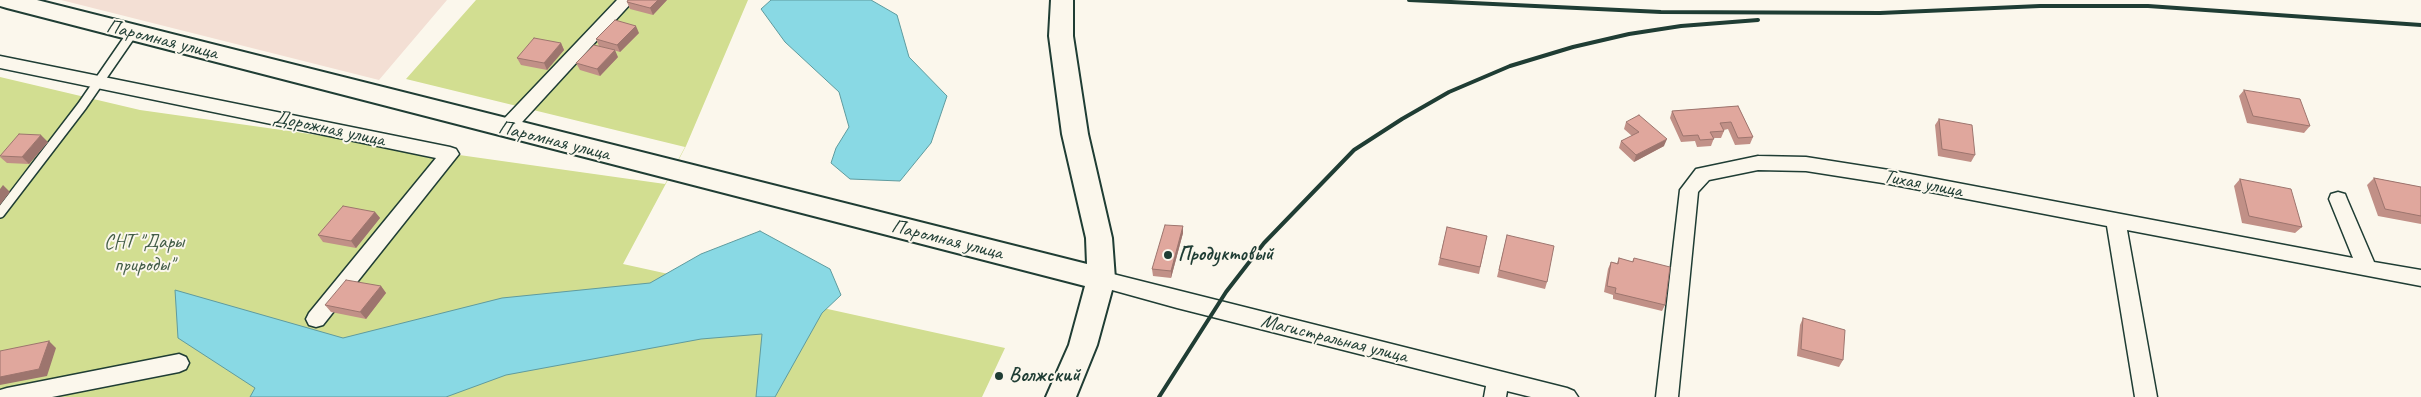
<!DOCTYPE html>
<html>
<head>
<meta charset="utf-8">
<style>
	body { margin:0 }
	canvas { display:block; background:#fbf7ec }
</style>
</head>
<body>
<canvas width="2421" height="397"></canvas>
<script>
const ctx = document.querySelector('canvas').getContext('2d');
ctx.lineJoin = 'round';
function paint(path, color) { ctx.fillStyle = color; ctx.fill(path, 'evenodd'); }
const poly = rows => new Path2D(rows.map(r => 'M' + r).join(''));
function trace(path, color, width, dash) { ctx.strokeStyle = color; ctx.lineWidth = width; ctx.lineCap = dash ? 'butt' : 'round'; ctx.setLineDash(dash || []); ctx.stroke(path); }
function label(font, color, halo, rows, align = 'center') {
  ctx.font = font + ' Caveat,sans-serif'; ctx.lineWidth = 4; ctx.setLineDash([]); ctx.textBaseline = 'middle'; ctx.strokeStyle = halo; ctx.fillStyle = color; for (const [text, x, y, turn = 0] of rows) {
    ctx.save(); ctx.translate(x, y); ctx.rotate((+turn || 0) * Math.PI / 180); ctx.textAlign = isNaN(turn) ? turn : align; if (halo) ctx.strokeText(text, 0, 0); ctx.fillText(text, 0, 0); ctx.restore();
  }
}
const built = poly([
	[61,0,447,0,379,80]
]);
const green = poly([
	[476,0,748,0,686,146,623,264,1005,348,982,397,0,397,0,77,140,110,665,184,685,147,406,79]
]);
const water = poly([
	[771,0,871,0,897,15,909,57,947,96,931,143,900,181,850,179,831,163,836,148,849,127,839,92,785,42,761,9,771,0],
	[760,231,830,269,841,295,822,313,775,397,756,397,762,334,701,339,506,375,446,397,250,397,255,388,178,338,175,290,343,338,502,298,650,283,701,254,760,231]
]);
const lane = poly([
	[0,213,82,106,133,32]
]);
const street = poly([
	[617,0,634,0,512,133,506,134,500,133,497,128,500,123,617,0],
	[0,56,450,147,456,149,459,154,323,325,316,327,309,325,306,319,309,313,436,158,0,68,0,56],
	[1758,156,1806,157,1889,170,2353,258,2329,199,2331,194,2338,192,2345,194,2347,199,2374,262,2421,270,2421,286,2127,230,2157,397,2135,397,2107,226,1889,184,1806,171,1758,170,1709,180,1698,192,1678,397,1656,397,1680,190,1696,169,1758,156],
	[1101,271,1567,388,1574,391,1578,397,1531,397,1507,391,1506,397,1484,397,1486,386,1177,308,1094,285,1091,279,1094,273,1101,271],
	[179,354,186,357,189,363,186,369,179,372,52,397,0,397,0,390,7,388,179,354]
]);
const secondary = poly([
	[0,0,37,0,1087,264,1086,238,1062,134,1049,36,1051,0,1073,0,1073,36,1088,134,1112,238,1115,279,1097,345,1076,397,1046,397,1069,345,1085,286,7,8,0,6,0,0]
]);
const rail = poly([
	[1409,0,1661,12,1880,13,2040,6,2148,6,2421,25],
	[1159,397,1226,292,1264,243,1354,150,1402,119,1449,92,1510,66,1573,47,1629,34,1681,26,1758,20]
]);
const wall = poly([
	[667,0,653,15,630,9,627,2],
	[639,33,620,52,599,46,596,39],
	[561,43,564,50,547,70,521,65,517,58],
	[618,57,600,76,580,70,576,63],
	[2244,90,2310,126,2304,133,2247,123,2239,96],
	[1738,106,1753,137,1750,144,1735,145,1728,129,1724,130,1724,131,1721,138,1714,138,1711,146,1697,147,1695,141,1681,142,1670,118,1672,111],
	[1939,119,1975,155,1971,162,1938,156,1935,125],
	[1626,122,1664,146,1634,162,1619,148,1621,141,1632,136,1624,129],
	[48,142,29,164,7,163,0,157],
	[2374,178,2421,187,2421,224,2378,216,2367,185],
	[2240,179,2302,227,2295,233,2242,223,2234,186],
	[375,212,380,218,356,248,323,242,318,235],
	[1183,226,1183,233,1171,278,1153,276,1152,269],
	[1447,227,1487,236,1479,274,1438,265],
	[1507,235,1547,282,1545,289,1497,277],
	[1619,258,1632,262,1634,258,1665,305,1662,311,1613,299,1613,295,1604,292,1608,269,1611,262,1617,263],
	[381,286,386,293,366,319,331,312,325,305],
	[1803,318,1843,360,1839,367,1797,356,1800,325]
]);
const shadedWall = poly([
	[658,0,667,0,653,15,650,8],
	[636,26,639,33,620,52,617,45],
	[561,43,564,50,547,70,544,63],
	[615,50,618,57,600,76,597,69],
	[41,135,48,142,29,164,22,157],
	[1667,139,1664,146,1634,162,1636,155],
	[3,185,10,192,0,205,0,189],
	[375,212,380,218,356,248,351,241],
	[1183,226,1183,233,1171,278,1171,271],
	[381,286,386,293,366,319,360,312],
	[49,341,56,348,47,376,0,385,0,377]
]);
const building = poly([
	[628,0,658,0,650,8,627,2,628,0],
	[615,20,636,26,617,45,596,39,615,20],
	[534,38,561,43,544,63,517,58,534,38],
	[594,45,615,50,597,69,576,63,594,45],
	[2244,90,2300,99,2310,126,2253,116,2244,90],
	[1738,106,1753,137,1738,138,1731,122,1720,123,1724,131,1710,132,1714,139,1700,140,1698,135,1683,136,1672,111,1738,106],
	[1639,115,1667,139,1636,155,1621,141,1639,132,1626,122,1639,115],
	[1939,119,1972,125,1975,155,1942,149,1939,119],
	[19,134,41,135,22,157,0,156,19,134],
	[2374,178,2421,187,2421,216,2385,209,2374,178],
	[2240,179,2291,189,2302,227,2249,216,2240,179],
	[343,206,375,212,351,241,318,235,343,206],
	[1165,225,1183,226,1171,271,1152,269,1165,225],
	[1447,227,1487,236,1480,267,1440,258,1447,227],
	[1507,235,1554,246,1547,282,1499,270,1507,235],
	[1619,258,1633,262,1634,258,1670,267,1665,305,1615,293,1616,288,1607,286,1611,262,1618,264,1619,258],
	[346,280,381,286,360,312,325,305,346,280],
	[1803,318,1845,330,1843,360,1801,349,1803,318],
	[49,341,39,369,0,377,0,351,49,341]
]);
const markers = [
	[1168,255,5,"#1f3d34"],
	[999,376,5,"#1f3d34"]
];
const streetNames = [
	["Паромная улица",162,40,14],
	["Дорожная улица",329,129,12],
	["Паромная улица",554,141,14],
	["Тихая улица",1923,184,11],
	["Паромная улица",947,240,14],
	["Магистральная улица",1334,339,14]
];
const parkNames = [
	["СНТ \"Дары",144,243],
	["природы\"",144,266]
];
const poiNames = [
	["Продуктовый",1178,255],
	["Волжский",1009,376]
];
paint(built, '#f3dfd4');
paint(green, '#d2de91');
paint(water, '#89d9e4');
trace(water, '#5f9b9e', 1);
trace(lane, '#1f3d34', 12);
trace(street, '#1f3d34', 3);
trace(secondary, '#1f3d34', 4);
trace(lane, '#fbf7ec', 9);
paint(street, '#fbf7ec');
paint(secondary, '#fbf7ec');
trace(rail, '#1f3d34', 4);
paint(wall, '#c19087');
paint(shadedWall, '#9d756e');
paint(building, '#e0a79d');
trace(building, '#9d756e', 1);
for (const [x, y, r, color] of markers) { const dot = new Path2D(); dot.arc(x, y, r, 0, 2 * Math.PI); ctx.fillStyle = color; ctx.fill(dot); trace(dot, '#fbf7ec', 2); }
label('20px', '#1f3d34', '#fbf7ec', streetNames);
label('20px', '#435d47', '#fbf7ec', parkNames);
label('bold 20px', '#1f3d34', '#fbf7ec', poiNames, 'left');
</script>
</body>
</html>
